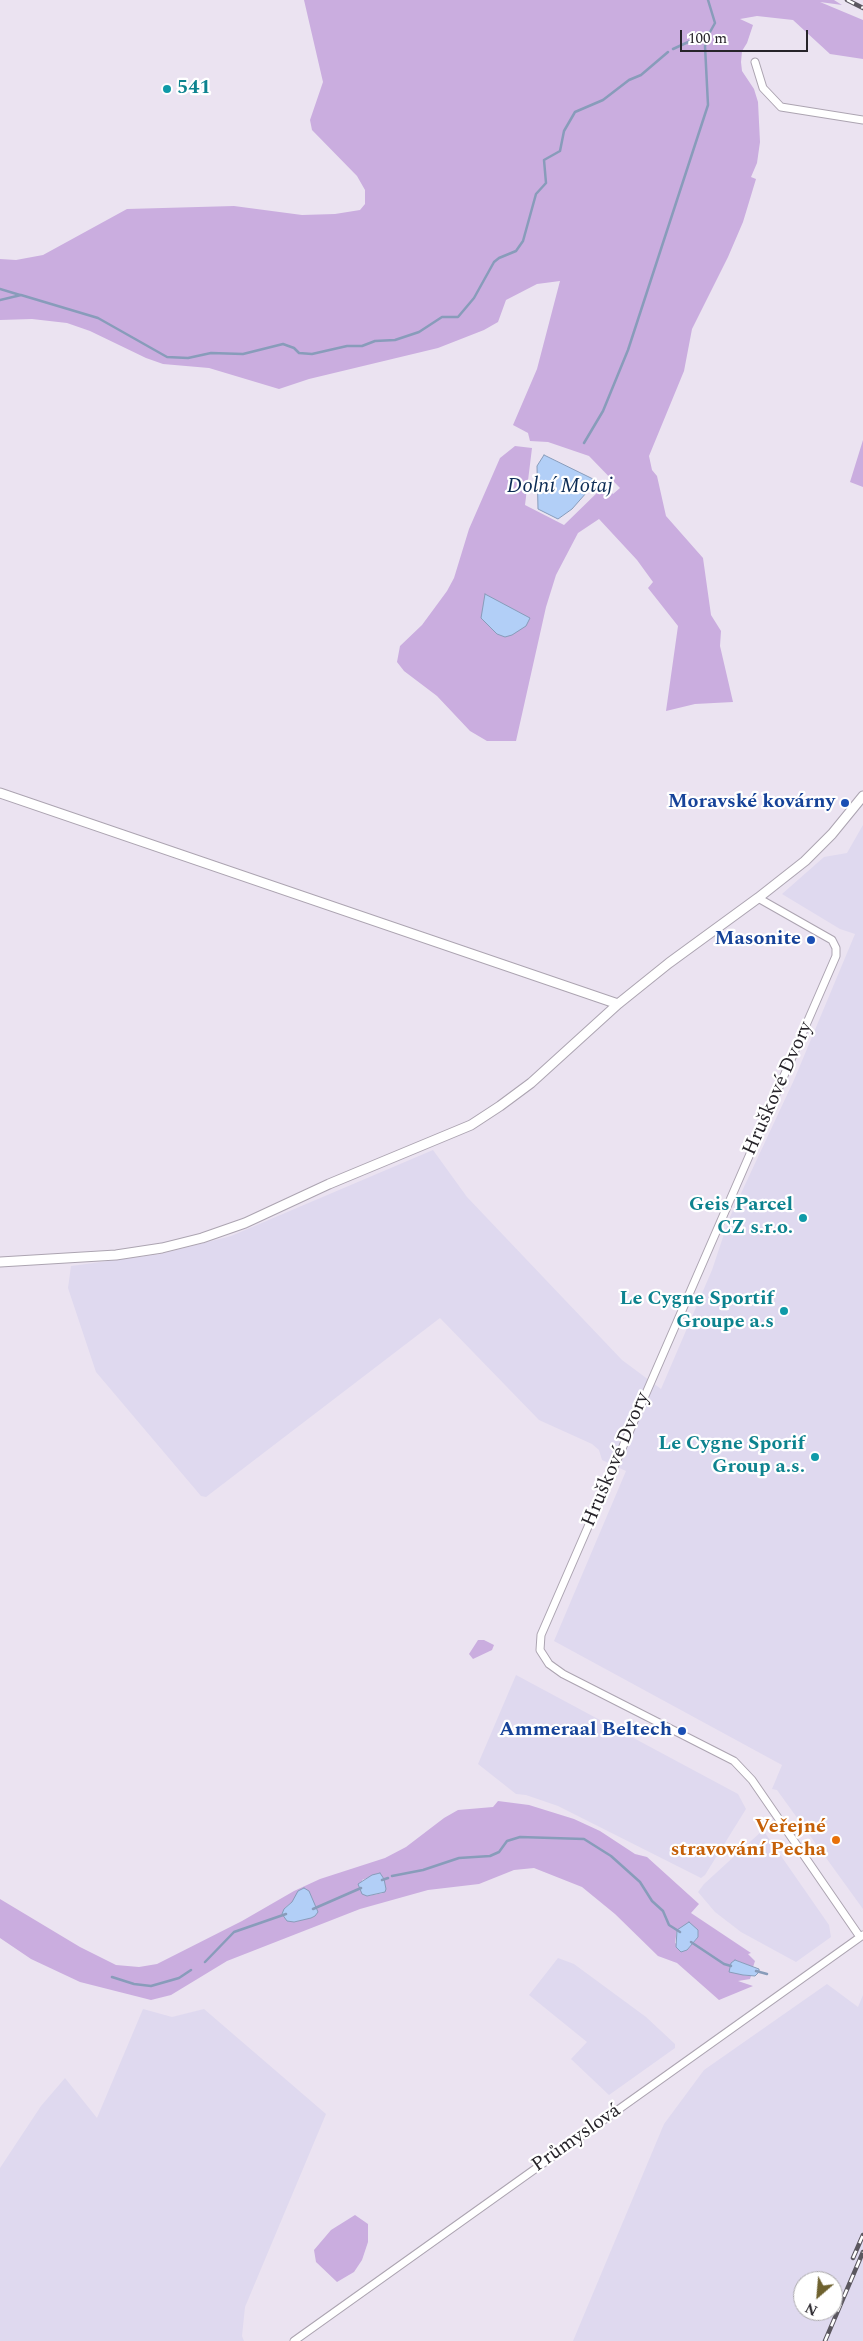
<!DOCTYPE html>
<html>
<head>
<meta charset="utf-8">
<style>
	body { margin:0 }
	#map { position:relative; width:863px; height:2341px; overflow:hidden; background:#ebe3f1; font-family:Spectral,serif }
	canvas { display:block }
	.north { position:absolute; left:793px; top:2271px; width:50px; height:50px; box-sizing:border-box; background:#fff; border:1px solid #a9a7aa; border-radius:50%; rotate:207deg; font-size:14px; font-weight:700; line-height:20px; text-align:center; color:#27242a }
	.north::after { content:''; display:block; margin:auto; width:18px; height:22px; background:#6e612e; clip-path:polygon(50% 0,100% 100%,50% 72%,0 100%) }
	.scale { position:absolute; left:680px; top:30px; width:128px; height:22px; box-sizing:border-box; border:2px solid #27242a; border-top:0; padding-left:6px; font-size:15px; line-height:18px; white-space:nowrap; color:#27242a; -webkit-text-stroke:4px #fff; paint-order:stroke }
</style>
</head>
<body>
<div id="map">
<canvas width="863" height="2341"></canvas>
<div class="north">N</div>
<div class="scale">100 m</div>
</div>
<script>
const ctx = document.querySelector('canvas').getContext('2d');
ctx.lineJoin = 'round';
function paint(path, color) { ctx.fillStyle = color; ctx.fill(path, 'evenodd'); }
const poly = rows => new Path2D(rows.map(r => 'M' + r).join(''));
function trace(path, color, width, dash) { ctx.strokeStyle = color; ctx.lineWidth = width; ctx.lineCap = dash ? 'butt' : 'round'; ctx.setLineDash(dash || []); ctx.stroke(path); }
function label(font, color, halo, rows, align = 'center') {
  ctx.font = font + ' Spectral,serif'; ctx.lineWidth = 4.5; ctx.setLineDash([]); ctx.textBaseline = 'middle'; ctx.strokeStyle = halo; ctx.fillStyle = color; for (const [text, x, y, turn = 0] of rows) {
    ctx.save(); ctx.translate(x, y); ctx.rotate((+turn || 0) * Math.PI / 180); ctx.textAlign = isNaN(turn) ? turn : align; if (halo) ctx.strokeText(text, 0, 0); ctx.fillText(text, 0, 0); ctx.restore();
  }
}
const industrial = poly([
	[863,825,863,1909,777,1790,772,1789,782,1765,554,1641,626,1471,602,1460,599,1450,592,1444,539,1420,440,1318,206,1497,201,1496,96,1372,68,1288,71,1266,161,1254,231,1236,433,1150,467,1197,622,1360,661,1389,712,1270,729,1219,794,1080,855,934,840,929,782,894,824,857,847,853],
	[516,1675,738,1794,746,1809,705,1875,701,1878,558,1806,526,1795,516,1794,478,1764],
	[763,1830,829,1925,831,1937,796,1962,741,1932,715,1912,698,1892,704,1884],
	[558,1958,574,1964,646,2017,675,2044,675,2048,609,2095,571,2059,587,2042,529,1995],
	[827,1984,858,2007,863,1995,863,2341,573,2341,664,2124,704,2070],
	[803,2281,833,2281,833,2311,803,2311],
	[143,2009,172,2017,204,2009,326,2114,245,2307,242,2336,244,2341,0,2341,0,2168,41,2106,65,2078,97,2118]
]);
const green = poly([
	[304,0,834,0,842,5,820,2,863,20,863,59,830,54,793,20,757,16,740,19,753,25,747,43,742,51,741,62,742,71,754,89,758,102,760,142,757,163,751,177,756,179,743,222,728,257,692,329,684,371,649,456,652,470,657,476,666,516,703,558,711,615,721,631,720,646,733,702,695,704,666,711,678,626,648,588,653,582,637,560,599,519,578,533,556,575,546,607,516,741,487,741,470,731,437,696,404,671,397,662,400,646,422,625,447,591,454,578,469,529,500,458,515,446,532,448,525,505,564,525,603,487,607,488,613,494,620,488,589,456,548,442,530,441,528,433,513,425,537,369,560,281,537,284,506,300,498,322,484,330,438,348,309,379,279,389,209,368,163,364,146,358,90,331,67,323,32,319,0,320,0,259,16,260,43,255,127,209,234,206,302,215,335,214,360,210,365,204,365,190,357,176,312,130,310,120,323,82],
	[863,440,863,487,850,482],
	[478,1640,484,1640,494,1645,492,1650,473,1659,469,1654],
	[498,1801,529,1805,574,1819,600,1831,635,1854,647,1857,699,1904,691,1913,751,1953,748,1954,755,1961,753,1967,735,1960,743,1975,751,1976,750,1979,738,1981,753,1986,719,2000,677,1963,658,1956,615,1914,582,1887,534,1868,514,1870,479,1884,428,1890,360,1909,227,1961,171,1995,151,2000,80,1982,31,1959,0,1938,0,1899,80,1947,116,1965,139,1967,157,1964,242,1921,294,1891,320,1879,385,1858,406,1847,444,1818,458,1810,493,1807],
	[380,1873,383,1893,367,1896,362,1880],
	[292,1902,315,1916,294,1922,284,1909],
	[677,1930,698,1937,687,1950,675,1943],
	[355,2215,368,2224,368,2242,362,2260,354,2272,337,2282,316,2262,314,2250,331,2230]
]);
const water = poly([
	[544,455,593,479,593,484,587,492,572,509,558,519,538,509,537,466,544,455],
	[485,594,530,618,526,626,512,635,505,637,497,634,481,618,485,594],
	[380,1873,384,1879,386,1889,385,1892,367,1896,362,1894,358,1884,372,1875,380,1873],
	[304,1888,309,1891,318,1912,315,1916,311,1918,294,1922,287,1921,282,1914,284,1909,292,1902,298,1891,304,1888],
	[689,1922,698,1930,698,1937,687,1950,681,1952,676,1947,677,1930,689,1922],
	[735,1960,759,1969,759,1972,755,1976,743,1975,729,1972,731,1963,735,1960]
]);
const stream = poly([
	[673,49,710,32,715,23,708,0],
	[0,289,20,295],
	[0,300,21,295,98,318,167,357,188,358,211,353,243,354,283,344,294,348,299,353,312,354,347,346,362,346,375,341,395,340,419,332,442,317,458,317,474,298,494,262,499,258,516,251,523,241,536,194,546,183,544,160,560,151,564,131,575,112,603,100,629,80,641,75,668,52],
	[584,443,603,411,628,350,708,105,705,46,710,32],
	[392,1876,423,1870,459,1858,490,1856,499,1852,507,1841,520,1837,584,1839,611,1856,640,1882,652,1901,663,1911,669,1925,680,1932],
	[382,1880,388,1878],
	[313,1909,361,1888],
	[691,1942,724,1964,731,1966],
	[205,1962,234,1932,286,1914],
	[756,1971,767,1974],
	[112,1977,134,1984,151,1986,179,1978,191,1970]
]);
const minor = poly([
	[755,62,763,88,781,107,863,120],
	[758,898,832,940,836,948,836,956,541,1635,540,1650,549,1664,563,1674,734,1761,752,1780,860,1937],
	[294,2341,863,1935]
]);
const tertiary = poly([
	[0,793,618,1004],
	[0,1262,116,1255,162,1248,202,1238,245,1223,329,1184,471,1125,500,1106,531,1083,618,1004,669,963,758,898,805,861,832,834,863,796]
]);
const rail = poly([
	[847,0,863,8],
	[853,2258,863,2235],
	[825,2341,863,2252]
]);
const markers = [
	[167,89,5,"#0f9aa8"],
	[845,803,5,"#1a4fb4"],
	[811,940,5,"#1a4fb4"],
	[803,1218,5,"#0f9aa8"],
	[784,1311,5,"#0f9aa8"],
	[815,1457,5,"#0f9aa8"],
	[682,1731,5,"#1a4fb4"],
	[836,1840,5,"#e8710a"]
];
const cultureNames = [
	["541",177,89,"left"],
	["Geis Parcel",793,1206],
	["CZ s.r.o.",793,1229],
	["Le Cygne Sportif",774,1300],
	["Groupe a.s",774,1323],
	["Le Cygne Sporif",805,1445],
	["Group a.s.",805,1468]
];
const transitNames = [
	["Moravské kovárny",835,803],
	["Masonite",801,940],
	["Ammeraal Beltech",672,1731]
];
const streetNames = [
	["Hruškové Dvory",779,1089,-66],
	["Hruškové Dvory",617,1460,-67],
	["Průmyslová",577,2139,-35]
];
const foodNames = [
	["Veřejné",826,1828],
	["stravování Pecha",826,1851]
];
const waterNames = [
	["Dolní Motaj",560,488]
];
paint(industrial, '#dfd9ef');
paint(green, '#caaddf');
paint(water, '#b2cff7');
trace(water, '#889cba', 1);
trace(stream, '#889cba', 2.5);
trace(minor, '#aca4b1', 9);
trace(tertiary, '#aca4b1', 11);
trace(minor, '#fff', 7);
trace(tertiary, '#fff', 9);
trace(rail, '#5b575f', 4.5);
trace(rail, '#fff', 2.5, [8]);
for (const [x, y, r, color] of markers) { const dot = new Path2D(); dot.arc(x, y, r, 0, 2 * Math.PI); ctx.fillStyle = color; ctx.fill(dot); trace(dot, '#fff', 2); }
label('bold 20px', '#0d838f', '#fff', cultureNames, 'right');
label('bold 20px', '#164399', '#fff', transitNames, 'right');
label('20px', '#27242a', '#fff', streetNames);
label('bold 20px', '#c56008', '#fff', foodNames, 'right');
label('italic 21px', '#0c2c55', '#fff', waterNames);
</script>
</body>
</html>
